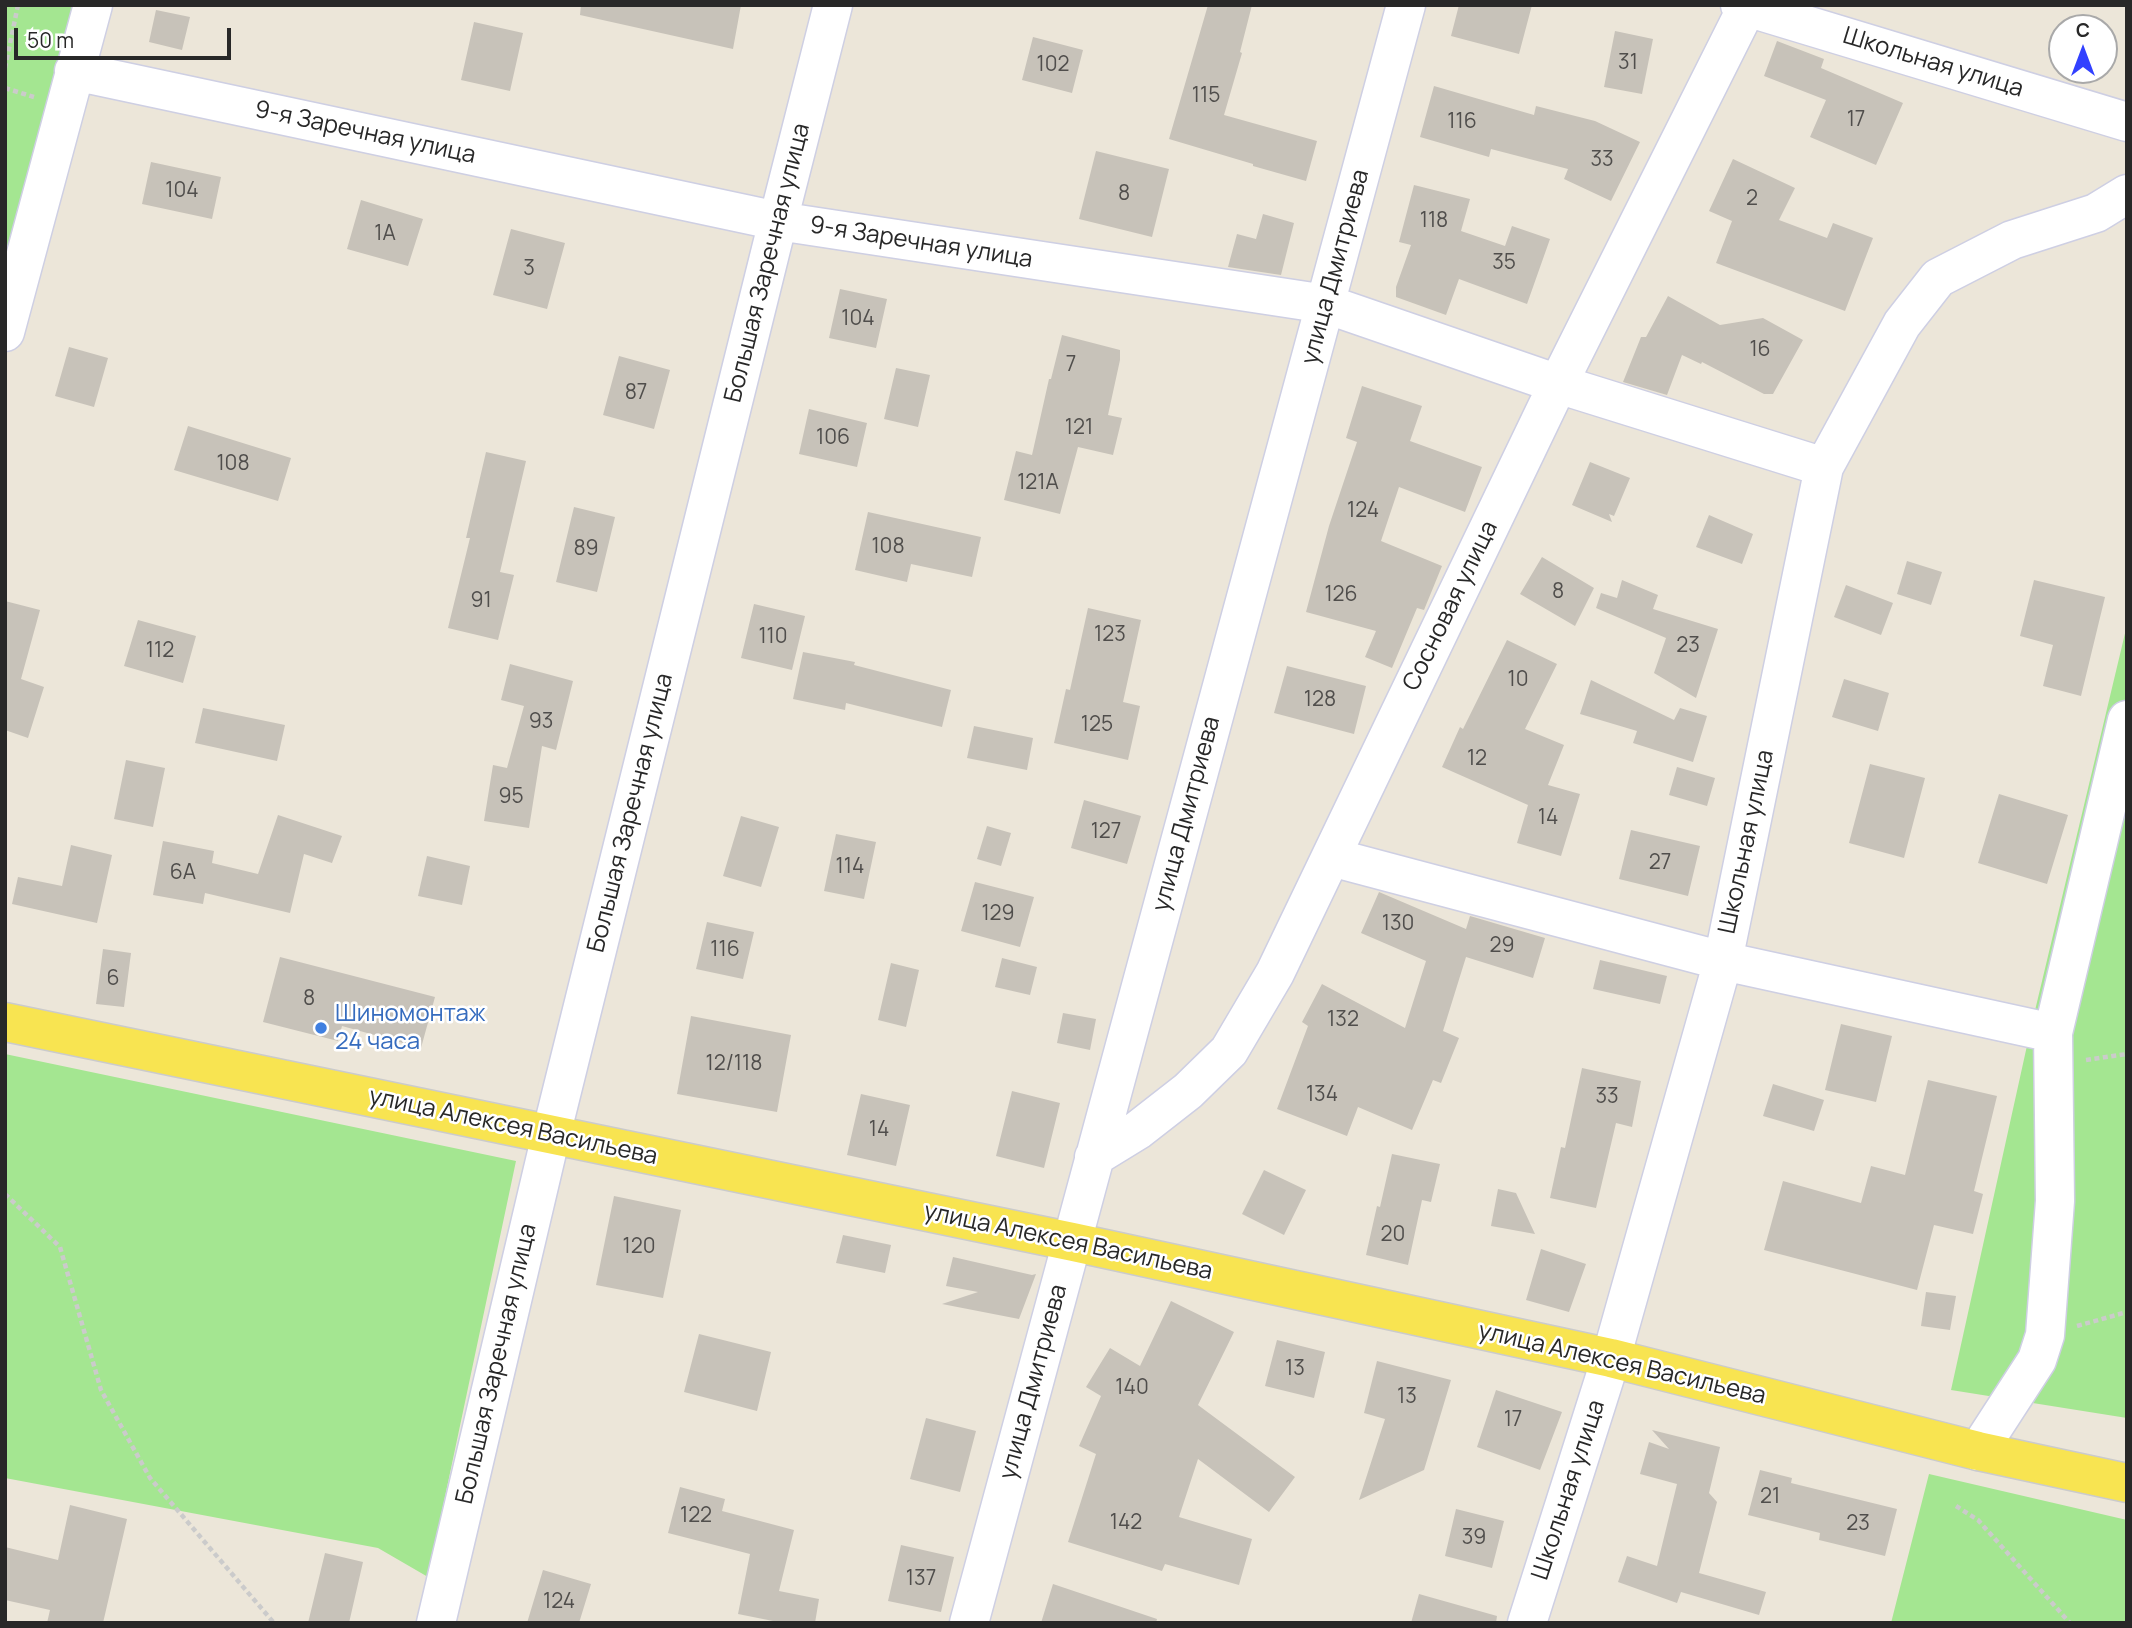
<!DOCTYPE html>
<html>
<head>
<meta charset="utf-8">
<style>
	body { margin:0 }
	#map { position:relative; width:2132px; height:1628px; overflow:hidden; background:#ece6d9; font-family:Manrope,sans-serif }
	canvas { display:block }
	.frame { position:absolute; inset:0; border:7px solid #282828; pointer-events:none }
	.north { position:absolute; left:2048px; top:14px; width:70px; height:70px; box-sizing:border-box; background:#fff; border:2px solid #a9a9a9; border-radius:50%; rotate:0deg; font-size:19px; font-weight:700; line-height:28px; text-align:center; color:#282828 }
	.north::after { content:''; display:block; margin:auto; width:24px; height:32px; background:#3241ff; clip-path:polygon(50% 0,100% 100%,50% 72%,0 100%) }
	.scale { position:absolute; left:14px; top:28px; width:217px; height:32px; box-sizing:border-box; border:4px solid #282828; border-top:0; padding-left:9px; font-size:21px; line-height:24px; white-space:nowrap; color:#282828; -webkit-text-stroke:5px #fff; paint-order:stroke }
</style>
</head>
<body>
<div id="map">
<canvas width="2132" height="1628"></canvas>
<div class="frame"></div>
<div class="north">С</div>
<div class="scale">50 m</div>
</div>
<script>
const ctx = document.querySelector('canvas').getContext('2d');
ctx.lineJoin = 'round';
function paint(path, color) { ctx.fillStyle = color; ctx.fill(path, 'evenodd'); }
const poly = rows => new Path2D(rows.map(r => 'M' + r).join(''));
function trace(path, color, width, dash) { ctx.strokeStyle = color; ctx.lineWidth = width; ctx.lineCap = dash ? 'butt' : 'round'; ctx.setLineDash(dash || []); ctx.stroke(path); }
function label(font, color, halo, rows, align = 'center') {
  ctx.font = font + ' Manrope,sans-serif'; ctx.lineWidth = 5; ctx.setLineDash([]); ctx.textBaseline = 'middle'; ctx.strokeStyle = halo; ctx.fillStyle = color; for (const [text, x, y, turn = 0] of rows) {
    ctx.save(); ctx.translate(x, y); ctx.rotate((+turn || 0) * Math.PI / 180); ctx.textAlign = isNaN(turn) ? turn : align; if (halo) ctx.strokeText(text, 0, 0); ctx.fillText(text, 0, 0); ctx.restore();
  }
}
const green = poly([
	[5,5,76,5,5,278],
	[2127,625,2127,1418,1951,1390,2032,1023],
	[5,1054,516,1161,428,1577,378,1548,5,1478],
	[1929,1474,2127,1520,2127,1623,1891,1623]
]);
const building = poly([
	[581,5,741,5,733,49,580,15],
	[1208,5,1252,5,1240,52,1242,53,1224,115,1317,141,1306,181,1253,166,1253,164,1169,139],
	[1459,5,1532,5,1519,54,1451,36],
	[156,10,190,17,182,50,149,42],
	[474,22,523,33,510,91,461,80],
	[1615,31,1653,39,1642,94,1604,87],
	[1033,37,1083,50,1072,93,1022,80],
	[1777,41,1824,59,1821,68,1903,103,1876,165,1810,137,1826,100,1764,76],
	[1434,86,1534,115,1536,106,1595,121,1640,142,1611,201,1564,179,1568,169,1491,149,1489,157,1420,137],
	[1096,151,1169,169,1152,237,1079,219],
	[1733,159,1795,188,1779,220,1827,238,1833,223,1873,238,1845,311,1716,263,1732,221,1709,211],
	[151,162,221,177,212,219,142,204],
	[1414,185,1470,199,1461,231,1505,246,1512,226,1550,239,1527,304,1459,279,1446,315,1396,297,1396,287,1411,245,1399,242],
	[361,200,423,219,408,266,347,249],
	[1263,214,1294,223,1281,275,1228,267,1237,234,1256,239],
	[511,229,565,243,547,309,493,295],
	[840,289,887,299,876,348,829,338],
	[1668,296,1720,325,1763,318,1803,340,1773,394,1764,394,1702,362,1701,364,1682,355,1667,395,1623,382,1641,337,1646,337],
	[1062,335,1120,350,1120,360,1108,415,1122,418,1113,455,1078,447,1060,514,1004,500,1016,451,1032,455,1049,379,1051,379],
	[69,347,108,358,94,407,55,396],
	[619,356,670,370,654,429,603,415],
	[896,368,930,375,918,427,884,419],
	[1362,386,1422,406,1410,441,1482,467,1465,512,1399,487,1381,541,1442,566,1424,610,1417,608,1392,668,1365,657,1376,631,1306,612,1329,526,1357,442,1346,438],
	[809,409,867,423,857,467,799,454],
	[188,426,291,458,278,501,174,470],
	[486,452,526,461,500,572,514,575,498,640,448,628,470,538,466,538],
	[1590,462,1630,478,1614,516,1609,514,1612,522,1572,505],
	[574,507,615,517,597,592,556,582],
	[868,512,981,537,972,577,911,564,907,582,855,570],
	[1709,515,1753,534,1742,564,1696,547],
	[1542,557,1594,588,1575,626,1520,594],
	[1907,561,1942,572,1931,605,1897,594],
	[1622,580,1658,595,1653,609,1718,629,1696,698,1654,673,1666,638,1596,608,1601,593,1617,598],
	[2034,580,2105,597,2081,696,2043,686,2053,645,2020,636],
	[1846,585,1893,603,1881,635,1834,617],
	[5,601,40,610,21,679,44,687,28,738,5,730],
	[754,604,805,616,792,670,741,658],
	[1088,608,1141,620,1123,702,1140,706,1128,760,1054,743,1066,689,1070,690],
	[138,620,196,636,183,683,124,666],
	[1507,640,1557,664,1525,729,1564,745,1548,785,1580,794,1561,856,1517,843,1528,805,1442,767,1460,727,1463,729],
	[803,652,855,662,854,665,951,690,942,727,846,703,845,710,793,699],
	[510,664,573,681,556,750,542,746,529,828,484,821,493,765,507,768,524,706,501,700],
	[1287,666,1366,686,1354,734,1274,713],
	[1844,679,1889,693,1878,731,1832,717],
	[1591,680,1674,720,1680,708,1707,716,1693,762,1633,743,1637,731,1580,714],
	[203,708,285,725,277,761,195,743],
	[974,726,1033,738,1027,770,967,758],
	[126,760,165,768,153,827,114,819],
	[1870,764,1925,778,1904,858,1849,843],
	[1677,767,1715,778,1707,806,1669,795],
	[1999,794,2068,815,2047,884,1978,863],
	[1084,800,1141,816,1127,864,1071,848],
	[278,815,342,836,332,863,304,854,290,913,205,893,203,904,153,895,163,841,214,851,212,863,258,874],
	[741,816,779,827,761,887,723,876],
	[987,826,1011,833,1001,866,977,859],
	[1631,830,1700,846,1688,896,1619,879],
	[836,834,876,842,864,899,824,891],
	[71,845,112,855,97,923,12,904,18,877,62,886],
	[427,856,470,866,462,905,418,896],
	[975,882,1034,897,1020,947,961,931],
	[1379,892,1466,929,1470,916,1545,938,1533,978,1466,957,1443,1031,1459,1038,1441,1083,1433,1080,1412,1130,1358,1107,1347,1136,1277,1109,1308,1026,1302,1022,1322,984,1405,1028,1426,961,1361,933],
	[707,922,754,932,743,979,696,969],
	[103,949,131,953,124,1007,96,1004],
	[280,957,435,997,421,1048,342,1026,338,1041,263,1022],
	[1002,958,1037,967,1030,995,995,987],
	[1600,960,1667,976,1660,1004,1593,989],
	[891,963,919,970,906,1027,878,1020],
	[1063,1013,1096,1019,1090,1050,1057,1043],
	[691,1016,791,1035,777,1112,677,1094],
	[1841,1024,1892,1036,1876,1102,1825,1090],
	[1582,1068,1641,1081,1632,1127,1616,1123,1596,1208,1550,1198,1561,1147,1565,1148],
	[1928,1080,1997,1096,1974,1191,1983,1194,1973,1234,1934,1225,1917,1290,1764,1250,1783,1181,1861,1203,1871,1166,1905,1175],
	[1773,1084,1824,1100,1814,1131,1763,1116],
	[1012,1091,1060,1103,1044,1168,996,1156],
	[861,1094,910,1105,896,1166,847,1155],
	[1392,1154,1440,1164,1431,1202,1422,1200,1408,1265,1366,1255,1377,1206,1380,1207],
	[1264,1170,1306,1190,1284,1235,1242,1214],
	[1498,1189,1516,1193,1535,1234,1491,1226],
	[614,1196,681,1210,663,1298,596,1285],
	[843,1235,891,1245,885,1273,836,1263],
	[1541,1249,1586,1264,1569,1312,1526,1300],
	[953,1257,1032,1275,1036,1274,1019,1319,942,1304,978,1292,946,1286],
	[1926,1292,1956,1296,1950,1330,1921,1326],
	[1171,1301,1234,1332,1198,1405,1295,1477,1269,1512,1198,1459,1179,1517,1252,1539,1239,1585,1165,1564,1162,1571,1068,1542,1096,1454,1079,1446,1101,1396,1086,1387,1110,1348,1140,1366],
	[699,1334,771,1352,757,1411,684,1392],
	[1277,1340,1325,1352,1314,1398,1265,1386],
	[1377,1361,1451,1380,1424,1470,1359,1500,1385,1419,1364,1413],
	[1496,1390,1562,1412,1540,1470,1477,1447],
	[926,1418,976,1431,960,1492,910,1479],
	[1652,1430,1720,1447,1709,1493,1717,1502,1699,1573,1766,1592,1759,1615,1681,1592,1677,1603,1618,1582,1627,1556,1657,1566,1677,1484,1640,1474,1649,1442,1669,1449],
	[1760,1470,1792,1478,1791,1483,1897,1509,1885,1556,1819,1540,1820,1533,1748,1515],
	[680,1487,725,1499,722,1511,794,1530,779,1591,819,1599,815,1623,783,1623,738,1614,750,1554,668,1533],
	[70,1505,127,1519,103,1623,47,1623,50,1610,5,1600,5,1547,58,1560],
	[1456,1509,1504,1521,1492,1568,1445,1556],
	[901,1545,954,1557,941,1612,888,1601],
	[325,1553,363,1562,349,1623,308,1623],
	[543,1570,591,1584,579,1623,527,1623],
	[1053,1584,1157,1619,1156,1623,1041,1623],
	[1419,1594,1497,1616,1496,1623,1411,1623]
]);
const path = poly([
	[5,68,18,5],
	[5,88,34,97],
	[2086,1060,2127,1054],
	[5,1194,60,1247,101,1390,150,1478,274,1623],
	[2077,1326,2127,1312],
	[1956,1506,1978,1520,2070,1623]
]);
const minor = poly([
	[1740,5,2127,122],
	[74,71,778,221,1326,304,1558,384,1824,467],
	[5,332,93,5],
	[1331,857,1723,961,2053,1033],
	[1094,1157,1138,1130,1188,1091,1229,1051,1275,973,1558,384,1748,5],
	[1978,1451,2037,1360,2045,1335,2055,1201,2053,1033,2127,720],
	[436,1623,551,1135,778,221,833,5],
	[969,1623,1406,5],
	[1527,1623,1611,1358,1723,961,1824,467,1902,324,1938,278,2012,240,2096,213,2127,194]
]);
const major = poly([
	[5,1022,1073,1242,1611,1358,1978,1451,2127,1483]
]);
const markers = [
	[321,1028,7,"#3f7fe0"]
];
const numberNames = [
	["31",1628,63],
	["102",1053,65],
	["115",1206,96],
	["17",1856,120],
	["116",1462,122],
	["33",1602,160],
	["104",182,191],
	["8",1124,194],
	["2",1752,199],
	["118",1434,221],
	["1А",385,234],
	["35",1504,263],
	["3",529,269],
	["104",858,319],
	["16",1760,350],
	["7",1071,365],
	["87",636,393],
	["121",1079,428],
	["106",833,438],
	["108",233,464],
	["121А",1038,483],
	["124",1363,511],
	["108",888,547],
	["89",586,549],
	["8",1558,592],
	["126",1341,595],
	["91",481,601],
	["123",1110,635],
	["110",773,637],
	["23",1688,646],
	["112",160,651],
	["10",1518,680],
	["128",1320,700],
	["93",541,722],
	["125",1097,725],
	["12",1477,759],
	["95",511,797],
	["14",1548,818],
	["127",1106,832],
	["27",1660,863],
	["114",850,867],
	["6А",183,873],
	["129",998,914],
	["130",1398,924],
	["29",1502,946],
	["116",725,950],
	["6",113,979],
	["8",309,999],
	["132",1343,1020],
	["12/118",734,1064],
	["134",1322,1095],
	["33",1607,1097],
	["14",879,1130],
	["20",1393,1235],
	["120",639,1247],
	["13",1295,1369],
	["140",1132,1388],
	["13",1407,1397],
	["17",1513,1420],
	["21",1770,1497],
	["122",696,1516],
	["142",1126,1523],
	["23",1858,1524],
	["39",1474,1538],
	["137",921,1579],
	["124",559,1602]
];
const streetNames = [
	["Школьная улица",1933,63,17],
	["9-я Заречная улица",365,133,12],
	["9-я Заречная улица",921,243,9],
	["Большая Заречная улица",768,263,-76],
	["улица Дмитриева",1336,267,-75],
	["Сосновая улица",1451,606,-64],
	["Большая Заречная улица",631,813,-76],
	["улица Дмитриева",1187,814,-75],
	["Школьная улица",1747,842,-78],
	["улица Алексея Васильева",513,1127,12],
	["улица Алексея Васильева",1068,1242,12],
	["Большая Заречная улица",497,1364,-77],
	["улица Алексея Васильева",1622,1364,13],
	["улица Дмитриева",1034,1382,-75],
	["Школьная улица",1569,1490,-72]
];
const shopNames = [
	["Шиномонтаж",335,1014],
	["24 часа",335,1042]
];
paint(green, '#a4e691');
paint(building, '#c7c2b9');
trace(minor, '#cecfe3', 41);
trace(major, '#cbcbcb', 41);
trace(path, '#cbcbcb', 4.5, [5, 3.5]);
trace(minor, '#fff', 38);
trace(major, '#f8e451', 38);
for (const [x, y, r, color] of markers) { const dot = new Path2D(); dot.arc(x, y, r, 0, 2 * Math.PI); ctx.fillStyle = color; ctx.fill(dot); trace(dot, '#fff', 2.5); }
label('21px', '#504e4c', null, numberNames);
label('24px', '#282828', '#fff', streetNames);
label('24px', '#366cbe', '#fff', shopNames, 'left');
</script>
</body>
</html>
